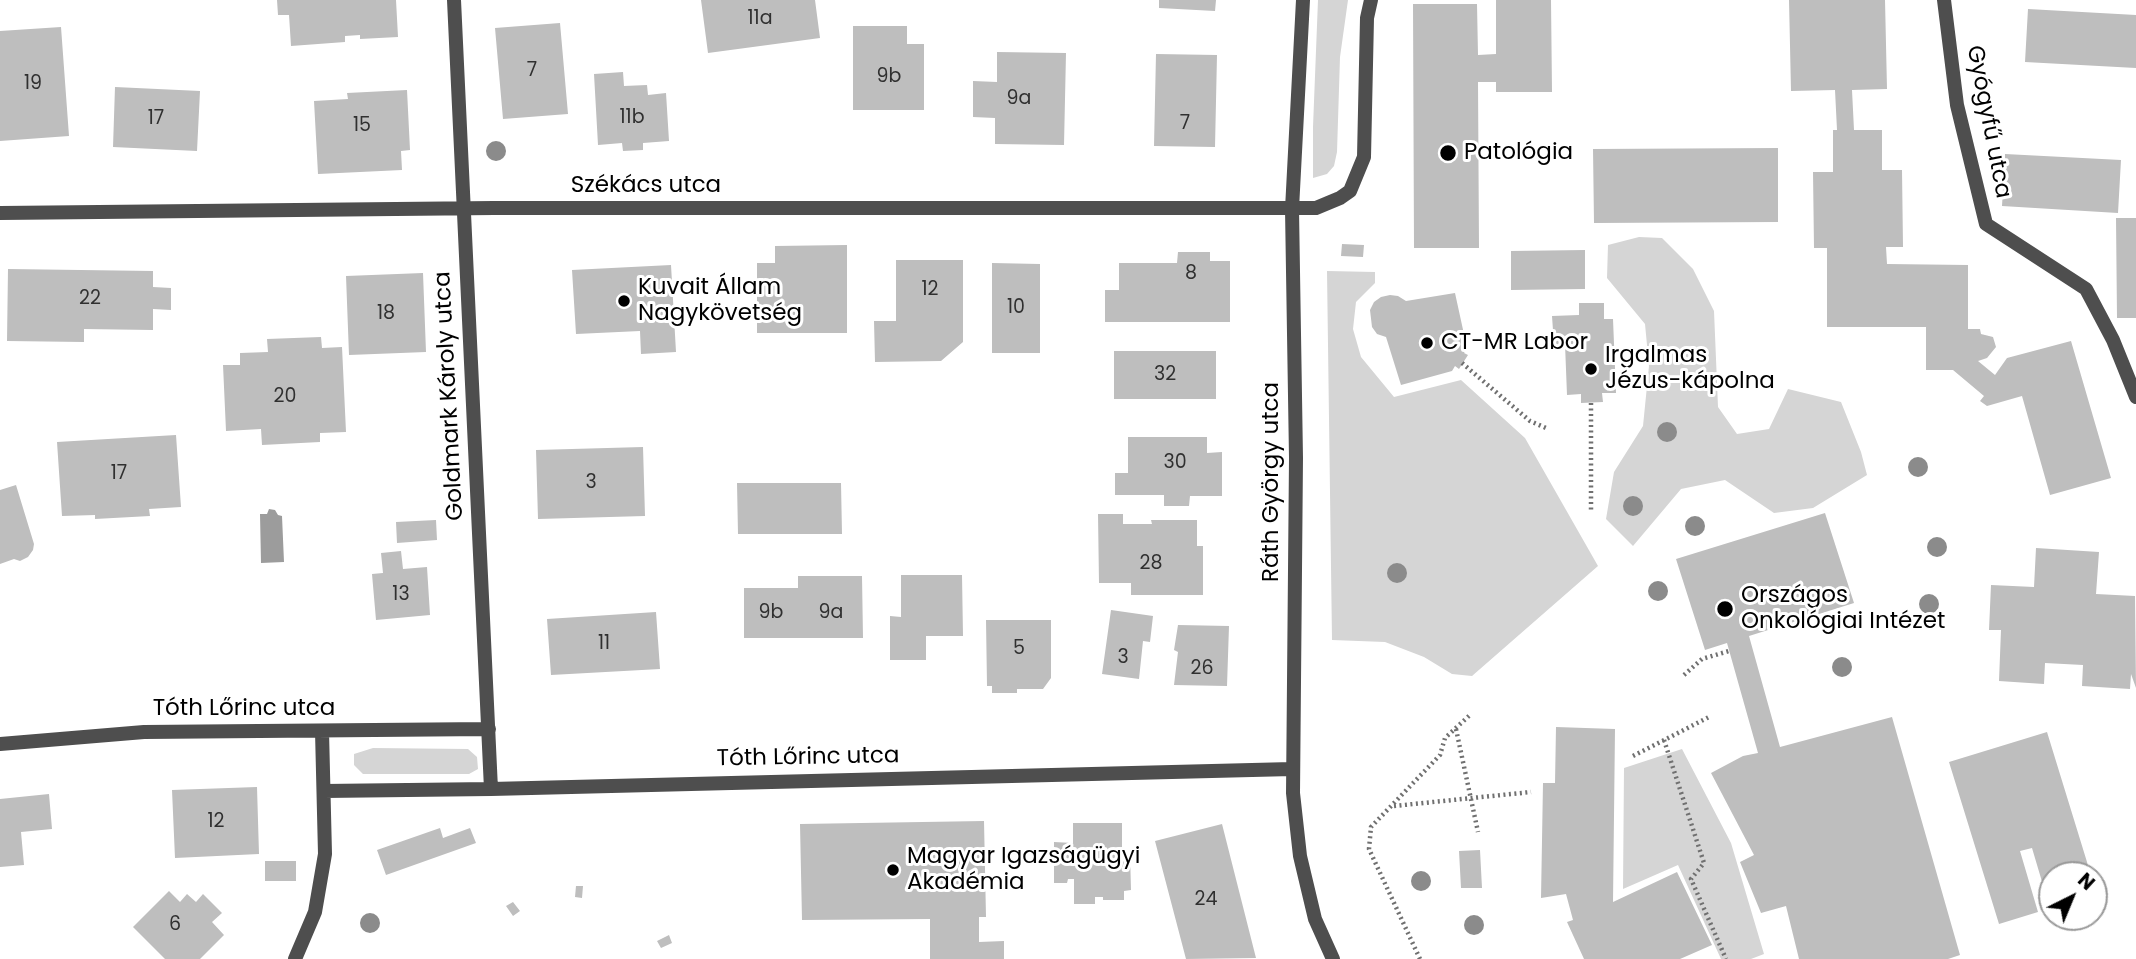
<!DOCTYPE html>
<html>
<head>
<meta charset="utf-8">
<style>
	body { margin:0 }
	#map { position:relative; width:2136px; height:959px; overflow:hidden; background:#fff; font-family:Poppins,sans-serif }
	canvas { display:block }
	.north { position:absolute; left:2038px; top:861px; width:70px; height:70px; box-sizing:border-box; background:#fff; border:2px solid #999; border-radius:50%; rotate:43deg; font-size:19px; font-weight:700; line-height:28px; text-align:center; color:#000 }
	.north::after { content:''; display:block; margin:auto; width:24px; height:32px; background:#000; clip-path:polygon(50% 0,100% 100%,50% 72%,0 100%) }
</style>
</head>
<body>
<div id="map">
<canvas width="2136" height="959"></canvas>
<div class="north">N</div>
</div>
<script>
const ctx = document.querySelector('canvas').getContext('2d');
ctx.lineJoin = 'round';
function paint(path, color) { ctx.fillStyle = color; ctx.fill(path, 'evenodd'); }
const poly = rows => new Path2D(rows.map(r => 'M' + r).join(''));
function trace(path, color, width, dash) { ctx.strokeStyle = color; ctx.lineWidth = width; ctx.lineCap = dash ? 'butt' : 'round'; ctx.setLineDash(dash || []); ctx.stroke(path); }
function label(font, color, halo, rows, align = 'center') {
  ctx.font = font + ' Poppins,sans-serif'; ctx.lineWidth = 6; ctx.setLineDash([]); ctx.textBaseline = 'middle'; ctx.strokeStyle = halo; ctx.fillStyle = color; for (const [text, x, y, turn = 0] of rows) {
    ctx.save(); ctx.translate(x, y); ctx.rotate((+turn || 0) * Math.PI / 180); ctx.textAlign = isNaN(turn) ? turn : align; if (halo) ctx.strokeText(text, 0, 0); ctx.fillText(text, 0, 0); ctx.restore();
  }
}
const green = poly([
	[1318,0,1348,0,1340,57,1337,152,1334,166,1327,174,1313,178,1313,127],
	[1639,237,1662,238,1693,269,1714,311,1718,407,1737,434,1769,429,1788,389,1841,402,1861,452,1867,475,1813,508,1774,513,1725,480,1681,489,1633,546,1606,519,1614,472,1643,426,1649,366,1645,324,1607,278,1608,245],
	[1327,271,1375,272,1375,283,1356,302,1353,329,1361,357,1394,397,1461,380,1525,438,1598,566,1472,676,1452,674,1424,657,1385,642,1332,640],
	[373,748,468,749,477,757,478,769,469,774,363,774,354,765,354,754],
	[1682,749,1731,843,1764,954,1751,959,1721,959,1678,865,1623,889,1624,768]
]);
const water = poly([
	[269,509,275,510,278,515,282,516,284,562,261,563,260,514,267,514]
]);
const building = poly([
	[277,0,396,0,398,37,360,39,360,35,345,36,345,42,291,46,289,15,278,15],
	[701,0,815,0,820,38,708,53],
	[1159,0,1216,0,1215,11,1159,8],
	[1496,0,1551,0,1552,92,1496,92,1496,82,1478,82,1479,248,1414,248,1413,4,1477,4,1478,55,1496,54],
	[1789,0,1885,0,1887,89,1852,90,1854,130,1882,130,1882,170,1902,170,1903,247,1886,247,1887,264,1968,265,1968,329,1980,329,1981,334,1993,337,1996,347,1987,358,1978,361,1995,375,2007,358,2071,341,2111,478,2050,495,2022,396,1987,406,1980,401,1984,396,1953,370,1926,370,1926,327,1827,327,1827,248,1814,248,1813,172,1833,172,1833,130,1837,130,1835,90,1791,91],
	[2028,9,2136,15,2136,68,2025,62],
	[560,23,568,114,503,119,495,28],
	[853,26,907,26,907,44,924,44,924,110,853,110],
	[61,27,69,136,0,141,0,31],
	[997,52,1066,53,1064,145,995,144,995,118,973,117,973,81,997,82],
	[1156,54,1217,55,1215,147,1154,146],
	[623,72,624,86,647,85,648,95,666,93,669,141,643,143,643,150,623,151,622,143,598,145,594,74],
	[115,87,200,91,197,151,113,147],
	[407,90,410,150,401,151,402,170,318,174,314,101,348,99,347,93],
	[1778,148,1778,222,1594,223,1593,149],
	[2005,154,2121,160,2118,213,2002,206],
	[2116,218,2136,218,2136,318,2117,318],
	[1342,244,1364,245,1363,257,1341,256],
	[847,245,847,333,757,333,757,263,775,263,775,246],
	[1585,250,1585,289,1511,290,1511,251],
	[1178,252,1210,252,1210,261,1230,261,1230,322,1105,322,1105,290,1119,290,1119,263,1177,263],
	[896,260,963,260,963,342,941,361,875,362,874,321,896,321],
	[992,263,1040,264,1040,353,992,353],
	[671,265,676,352,641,354,640,331,576,334,572,270],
	[8,269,153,271,153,287,171,288,171,310,153,309,153,330,84,329,84,342,7,341],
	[423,273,426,352,349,355,346,276],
	[1455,293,1467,348,1464,353,1468,355,1459,369,1455,366,1452,371,1401,385,1386,337,1377,334,1372,327,1370,310,1374,302,1381,297,1390,295,1398,296,1406,301],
	[1579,303,1604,303,1604,319,1613,319,1616,393,1602,393,1603,402,1581,403,1581,394,1567,395,1565,344,1554,345,1552,316,1579,315],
	[321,337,322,348,342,347,346,432,320,433,320,442,262,445,261,429,226,431,223,365,240,365,240,353,268,352,267,339],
	[1114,351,1216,351,1216,399,1114,399],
	[176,435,181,507,149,509,150,516,95,519,95,515,62,516,57,442],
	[1128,437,1207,437,1207,453,1222,452,1222,496,1190,496,1189,506,1164,506,1164,495,1115,495,1115,473,1128,473],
	[643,447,645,516,538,519,536,450],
	[737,483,841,483,842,534,738,534],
	[16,485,34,544,33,550,28,557,20,561,14,559,0,564,0,490],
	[1825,513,1854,603,1749,636,1780,747,1892,717,1960,955,1948,959,1799,959,1786,906,1761,913,1740,862,1754,855,1711,773,1743,756,1758,753,1727,643,1705,650,1676,559],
	[1098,514,1123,514,1123,524,1152,524,1151,520,1197,520,1197,546,1203,546,1203,595,1131,595,1131,583,1099,583],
	[436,520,437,540,397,543,396,522],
	[2036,548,2099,552,2096,594,2135,596,2136,688,2131,674,2130,689,2082,686,2083,665,2045,663,2044,684,1999,681,2001,630,1989,630,1991,585,2034,587],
	[401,551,403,569,427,567,430,615,376,620,372,574,383,573,381,553],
	[901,575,962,575,963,636,926,636,926,660,890,660,890,616,901,617],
	[798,576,862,576,863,638,744,638,744,588,798,588],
	[1111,610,1153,616,1150,642,1143,641,1139,679,1102,674],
	[656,612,660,669,551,675,547,619],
	[986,620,1051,620,1051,678,1043,689,1017,689,1017,693,992,693,992,686,987,686],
	[1178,625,1229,626,1227,686,1174,685,1178,652,1174,650],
	[1556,727,1615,729,1613,902,1677,872,1712,945,1680,959,1584,959,1567,922,1573,920,1566,894,1541,898,1543,783,1555,783],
	[2047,732,2091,875,2052,875,2051,912,2032,848,2020,851,2038,912,1999,924,1949,762],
	[257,787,259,854,175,858,172,790],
	[49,794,52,829,21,832,24,865,0,867,0,799],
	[984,821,986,917,979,917,979,942,1004,941,1004,959,930,959,930,919,802,920,800,824],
	[1073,823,1122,823,1122,853,1130,853,1131,890,1124,891,1124,900,1103,900,1103,897,1095,897,1095,904,1074,904,1074,879,1068,879,1067,883,1054,883,1054,842,1073,843],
	[1222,824,1256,958,1186,959,1155,841],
	[440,828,443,838,470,828,476,843,386,875,377,850],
	[1480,850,1482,888,1461,888,1459,851],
	[265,861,296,861,296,881,265,881],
	[576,886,583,886,582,898,575,897],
	[2095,887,2099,902,2094,904,2094,888],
	[169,891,180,902,187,894,196,902,203,894,222,913,212,922,224,935,200,959,165,959,133,927],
	[513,902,520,911,513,916,506,906],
	[669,935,672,943,661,948,657,941]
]);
const path = poly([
	[1462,363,1530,421,1546,428],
	[1591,403,1591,512],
	[1684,675,1702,659,1729,651],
	[1456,729,1478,832],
	[1664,740,1704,863,1691,879,1726,959],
	[1633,756,1709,717],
	[1394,806,1531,792],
	[1420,959,1369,849,1371,827,1440,755,1445,738,1471,714]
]);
const lane = poly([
	[1944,0,1957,105,1986,224,2086,289,2113,340,2136,397]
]);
const street = poly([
	[454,0,491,789],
	[1303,0,1292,209,1296,458,1293,793,1300,856,1315,919,1333,959],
	[0,213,494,208,1316,208,1340,198,1350,191,1364,157,1367,18,1371,0],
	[0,744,144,732,489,729],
	[324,791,491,789,1292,769],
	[295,959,315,912,325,854,322,731]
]);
const trees = [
	[496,151],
	[1667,432],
	[1918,467],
	[1633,506],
	[1695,526],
	[1937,547],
	[1397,573],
	[1658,591],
	[1929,604],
	[1842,667],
	[1421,881],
	[370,923],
	[1474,925]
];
const markers = [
	[1448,153,9,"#000"],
	[624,301,7,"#000"],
	[1427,343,7,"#000"],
	[1591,369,7,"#000"],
	[1725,609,9,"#000"],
	[893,870,7,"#000"]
];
const numberNames = [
	["11a",760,19],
	["7",532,71],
	["9b",889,77],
	["19",33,84],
	["9a",1019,99],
	["11b",632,118],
	["17",156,119],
	["7",1185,124],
	["15",362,126],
	["8",1191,274],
	["12",930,290],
	["22",90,299],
	["10",1016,308],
	["18",386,314],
	["32",1165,375],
	["20",285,397],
	["30",1175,463],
	["17",119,474],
	["3",591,483],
	["28",1151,564],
	["13",401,595],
	["9b",771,613],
	["9a",831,613],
	["11",604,644],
	["5",1019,649],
	["3",1123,658],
	["26",1202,669],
	["12",216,822],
	["24",1206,900],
	["6",175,925]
];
const streetNames = [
	["Gyógyfű utca",1988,122,79],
	["Székács utca",646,186],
	["Goldmark Károly utca",450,396,-93],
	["Ráth György utca",1272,482,-90],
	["Tóth Lőrinc utca",244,709],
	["Tóth Lőrinc utca",808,758,-1]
];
const poiNames = [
	["Patológia",1464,153],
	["Kuvait Állam",638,288],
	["Nagykövetség",638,314],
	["CT-MR Labor",1441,343],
	["Irgalmas",1605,356],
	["Jézus-kápolna",1605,382],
	["Országos",1741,596],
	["Onkológiai Intézet",1741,622],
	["Magyar Igazságügyi",907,857],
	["Akadémia",907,883]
];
paint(green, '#d5d5d5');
paint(water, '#9c9c9c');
paint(building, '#bebebe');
trace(path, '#707070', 4.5, [2, 3.5]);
trace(lane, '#4e4e4e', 14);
trace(street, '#4e4e4e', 14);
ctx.fillStyle = '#8b8b8b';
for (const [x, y] of trees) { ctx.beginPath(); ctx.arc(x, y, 10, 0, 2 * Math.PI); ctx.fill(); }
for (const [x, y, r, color] of markers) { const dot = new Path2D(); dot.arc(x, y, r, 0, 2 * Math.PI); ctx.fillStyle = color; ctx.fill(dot); trace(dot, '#fff', 2.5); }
label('19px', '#303030', null, numberNames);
label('23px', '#000', '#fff', streetNames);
label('23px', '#000', '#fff', poiNames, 'left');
</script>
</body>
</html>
